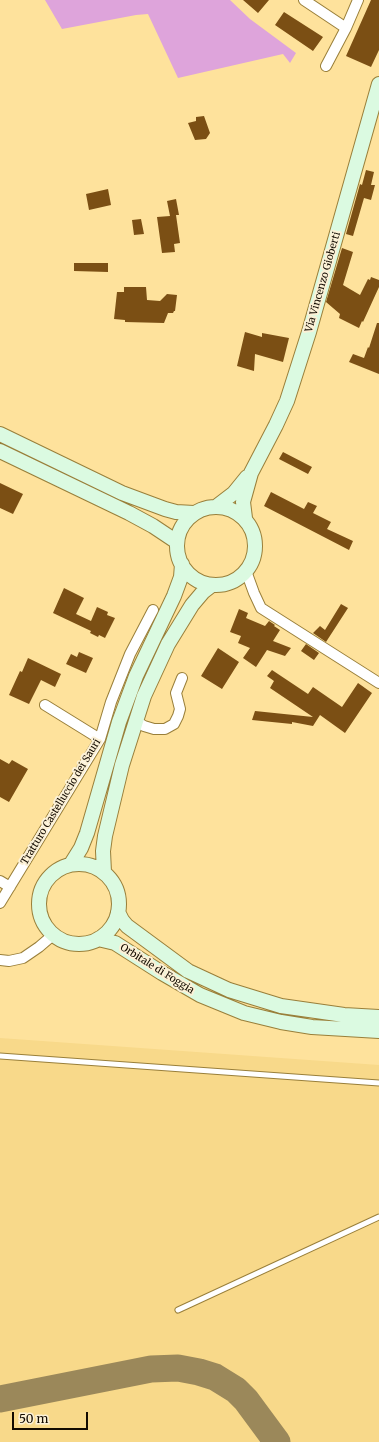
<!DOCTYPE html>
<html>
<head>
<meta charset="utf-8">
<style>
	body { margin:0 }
	#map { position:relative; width:379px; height:1442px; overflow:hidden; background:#fee29c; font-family:Merriweather,serif }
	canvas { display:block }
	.scale { position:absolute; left:12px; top:1412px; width:76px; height:18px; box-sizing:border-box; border:2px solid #130b00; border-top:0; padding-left:5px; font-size:12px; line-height:14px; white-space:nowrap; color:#130b00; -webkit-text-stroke:3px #fcf1d6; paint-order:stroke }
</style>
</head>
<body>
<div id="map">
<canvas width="379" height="1442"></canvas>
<div class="scale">50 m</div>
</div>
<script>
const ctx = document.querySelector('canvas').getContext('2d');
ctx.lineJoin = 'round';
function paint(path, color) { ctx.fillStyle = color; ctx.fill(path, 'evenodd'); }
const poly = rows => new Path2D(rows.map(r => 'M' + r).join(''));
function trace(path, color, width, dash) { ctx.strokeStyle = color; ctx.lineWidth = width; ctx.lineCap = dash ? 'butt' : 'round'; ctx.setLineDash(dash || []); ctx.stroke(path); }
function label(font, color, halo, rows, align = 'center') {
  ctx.font = font + ' Merriweather,serif'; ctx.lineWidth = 4; ctx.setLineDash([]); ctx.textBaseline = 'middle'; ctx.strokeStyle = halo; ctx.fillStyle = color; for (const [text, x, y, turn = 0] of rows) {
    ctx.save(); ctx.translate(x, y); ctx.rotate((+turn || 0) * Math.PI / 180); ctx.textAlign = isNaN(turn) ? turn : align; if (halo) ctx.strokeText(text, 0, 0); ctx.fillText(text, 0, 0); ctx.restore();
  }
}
const built = poly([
	[0,1038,379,1065,379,1442,0,1442]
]);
const green = poly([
	[45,0,230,0,250,19,296,53,290,63,283,54,178,78,148,14,136,15,62,29]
]);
const taxiway = poly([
	[0,1399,151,1369,178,1368,199,1372,215,1377,236,1390,246,1400,277,1442]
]);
const building = poly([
	[243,0,269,0,258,13],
	[371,0,379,0,379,50,371,67,346,56],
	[284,12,323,37,313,51,275,25],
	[204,116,210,133,206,139,195,140,188,123,196,121,196,117],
	[366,170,374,172,371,185,375,185,371,200,364,198,353,236,346,234,360,184,362,185],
	[108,189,111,205,89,210,86,194],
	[176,199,179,215,176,215,180,243,174,244,175,252,162,253,157,217,170,216,167,201],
	[141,219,144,234,134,235,132,220],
	[342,248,353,252,343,285,360,295,368,279,370,280,371,277,379,280,379,287,363,322,362,321,359,328,339,318,340,314,326,302],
	[74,263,108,263,108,272,74,271],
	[124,287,146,287,147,300,160,301,167,294,177,295,175,311,174,311,173,313,168,313,164,323,125,322,125,320,114,319,117,292,124,292],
	[377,323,379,323,379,374,349,362,353,354,364,358,368,347,369,348],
	[245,332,262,337,262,333,289,338,283,362,255,354,254,371,237,366],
	[283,452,312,467,308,474,279,459],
	[0,483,23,494,13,514,0,508],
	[271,492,304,509,308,502,317,506,313,513,331,522,327,529,353,541,349,550,264,506],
	[64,588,84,598,76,614,91,621,97,607,108,612,107,615,115,618,105,638,99,635,98,637,90,633,91,631,53,613],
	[341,604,348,608,326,642,313,633,320,626,325,630],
	[239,609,248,613,246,618,265,626,269,621,275,625,274,626,280,630,273,641,291,648,285,656,267,650,256,667,243,658,250,648,238,643,241,636,230,632],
	[306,644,319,653,314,660,301,651],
	[218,648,239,662,222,689,201,676],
	[79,652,93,658,86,673,66,664,71,654,77,657],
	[28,658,61,674,55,687,41,680,29,704,9,695,20,671,22,672],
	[272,670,308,694,313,687,342,707,358,683,372,693,345,733,320,715,313,726,292,722,292,724,252,720,255,711,313,717,270,688,274,681,267,676],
	[0,759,9,764,12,760,28,769,9,802,0,797]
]);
const service = poly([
	[0,1056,379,1083],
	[178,1310,379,1217]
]);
const minor = poly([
	[304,0,346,28,358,0],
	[326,66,346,28],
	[246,571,254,593,261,608,379,683],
	[45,705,100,739],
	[136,721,144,726,154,729,165,729,174,724,178,716,180,709,176,693,182,678],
	[0,881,10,887],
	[0,903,100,739,111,702,130,654,153,610],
	[0,960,9,961,23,958,39,947,53,935]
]);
const secondary = poly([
	[0,434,122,493,165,509,176,512,194,513],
	[0,451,129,513,153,526,177,542],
	[217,506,234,493,247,477],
	'177 546a39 39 0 1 1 78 0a39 39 0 1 1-78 0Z',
	[245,518,243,502,251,473,276,425,287,401,309,332,379,84],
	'39 904a40 40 0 1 1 80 0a40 40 0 1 1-80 0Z',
	[71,864,81,848,87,833,119,722,136,676,174,596,181,577,182,564],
	[104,872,103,851,105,836,122,765,144,696,168,644,192,605,203,592,212,585],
	[118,912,122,920,127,926,188,971,229,990,281,1006,344,1015,379,1017],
	[98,939,115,943,162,973,200,995,244,1013,281,1022,312,1027,379,1031]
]);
const streetNames = [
	["Via Vincenzo Gioberti",323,282,-74],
	["Tratturo Castelluccio dei Sauri",61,802,-59],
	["Orbitale di Foggia",157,969,32]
];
paint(built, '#f8d98a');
paint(green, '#dea4db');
trace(taxiway, '#9b885a', 27);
paint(building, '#7b4f14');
trace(service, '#997f3a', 7);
trace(minor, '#997f3a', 12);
trace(secondary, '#997f3a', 16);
trace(service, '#fff', 5);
trace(minor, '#fff', 10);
trace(secondary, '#dbfae1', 14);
label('10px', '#130b00', '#fcf1d6', streetNames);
</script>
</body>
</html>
